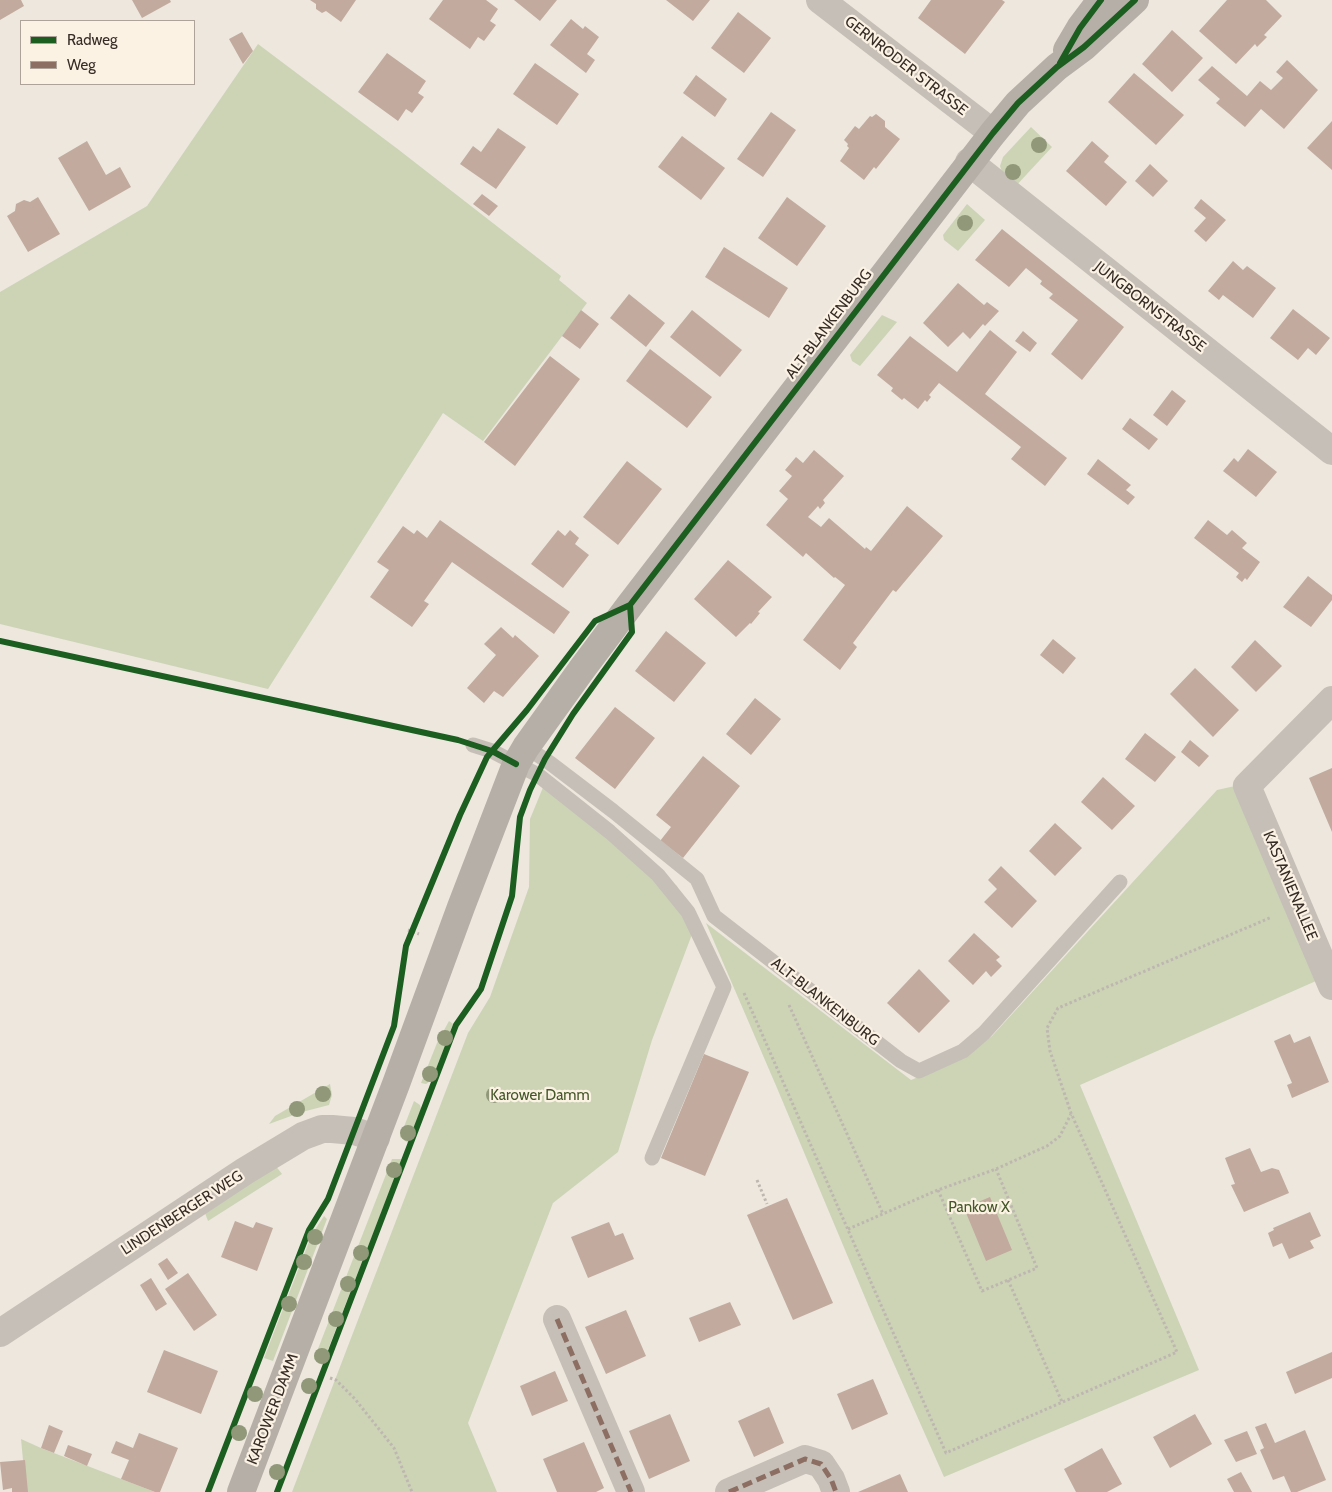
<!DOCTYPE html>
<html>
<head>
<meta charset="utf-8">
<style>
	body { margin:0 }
	#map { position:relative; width:1332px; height:1492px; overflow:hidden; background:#ede7de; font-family:Cabin,sans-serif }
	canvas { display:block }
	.legend { position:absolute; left:20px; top:20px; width:175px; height:65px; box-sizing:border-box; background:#fbf2e4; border:1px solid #ada398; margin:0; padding:6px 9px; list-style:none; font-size:15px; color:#372c26 }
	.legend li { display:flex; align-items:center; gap:10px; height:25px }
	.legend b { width:25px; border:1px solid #ada398 }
</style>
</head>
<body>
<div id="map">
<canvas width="1332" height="1492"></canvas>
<ul class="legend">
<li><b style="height:6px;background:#1b5e20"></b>Radweg</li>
<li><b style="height:6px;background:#8d6e63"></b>Weg</li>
</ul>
</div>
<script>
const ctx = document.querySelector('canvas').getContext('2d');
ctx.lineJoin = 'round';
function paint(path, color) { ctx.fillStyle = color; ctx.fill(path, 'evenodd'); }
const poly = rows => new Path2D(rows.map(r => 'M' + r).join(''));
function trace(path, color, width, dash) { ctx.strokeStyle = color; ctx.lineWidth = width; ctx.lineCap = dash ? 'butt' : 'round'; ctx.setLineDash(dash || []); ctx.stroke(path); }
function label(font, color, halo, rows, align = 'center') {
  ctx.font = font + ' Cabin,sans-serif'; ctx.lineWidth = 4.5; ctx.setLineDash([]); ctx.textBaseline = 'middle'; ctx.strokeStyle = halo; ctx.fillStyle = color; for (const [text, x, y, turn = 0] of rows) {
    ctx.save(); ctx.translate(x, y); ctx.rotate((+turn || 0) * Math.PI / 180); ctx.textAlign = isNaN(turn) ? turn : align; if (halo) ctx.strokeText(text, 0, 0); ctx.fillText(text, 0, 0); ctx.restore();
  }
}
const green = poly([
	[258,44,399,150,561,276,559,280,587,303,483,441,443,413,268,689,0,624,0,292,147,206],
	[1031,127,1052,147,1014,188,1002,172,1000,166,1003,157],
	[967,204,985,220,958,251,944,240,943,235],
	[882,315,897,322,860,366,852,361,850,355],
	[544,785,677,886,694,929,652,1040,618,1152,553,1203,468,1423,497,1492,292,1492,468,1033,490,997,529,887,530,819],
	[1235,786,1316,981,1080,1085,1199,1370,944,1477,874,1319,777,1088,706,923,911,1080,931,1072,964,1056,992,1036,1217,790],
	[449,1021,453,1024,432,1080,426,1084,421,1083,437,1043],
	[330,1084,332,1095,329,1105,302,1112,269,1124,275,1116],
	[414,1101,420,1105,421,1109,408,1143,400,1137],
	[392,1159,402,1159,322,1365,314,1359],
	[275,1165,282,1174,208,1221,205,1213],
	[324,1216,327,1219,273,1361,264,1358,312,1234],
	[21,1439,41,1448,155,1492,26,1492]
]);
const building = poly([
	[0,0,21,0,24,6,0,20],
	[132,0,170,0,171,2,142,18],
	[310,0,356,0,341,22,326,11,322,13,316,9,316,4],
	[443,0,486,0,498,9,490,21,496,25,484,41,478,37,470,49,429,19],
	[514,0,557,0,540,21],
	[666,0,710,0,693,21],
	[931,0,1002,0,1005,2,965,54,918,18],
	[1227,0,1266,0,1282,16,1264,35,1267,37,1257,47,1255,44,1236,64,1199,31],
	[738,12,771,38,744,73,711,48],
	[571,19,583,29,585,26,599,37,587,54,595,60,586,73,550,45],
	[1172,30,1203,58,1172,92,1142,64],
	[242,32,253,51,243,64,229,39],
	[387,53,426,81,418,93,424,97,412,113,406,109,398,121,358,92],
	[1287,60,1318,90,1284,129,1261,109,1245,127,1216,103,1220,99,1198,80,1212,66,1247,96,1260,81,1271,90,1283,78,1276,72],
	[535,63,579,94,557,125,513,94],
	[1134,73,1184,115,1156,145,1108,102],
	[696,75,727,99,715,117,683,93],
	[771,112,796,130,763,177,737,159],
	[876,114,885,121,885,127,900,139,876,169,874,167,864,180,840,161,849,148,847,146,848,144,844,140,855,126,859,129,870,116,872,117],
	[1332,121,1332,170,1307,148],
	[498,128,526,147,496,189,460,164,473,146,481,152],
	[682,136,725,168,701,200,658,167],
	[87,141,106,175,120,167,131,187,89,211,58,158],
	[1092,141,1109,156,1104,162,1127,182,1106,206,1066,171],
	[1150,164,1168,181,1153,197,1135,181],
	[482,194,498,206,489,216,473,204],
	[38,197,60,234,28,252,7,216,15,211,16,204,24,200,30,202],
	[787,197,826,226,797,266,758,238],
	[1201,199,1226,220,1206,242,1194,231,1206,218,1194,208],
	[1002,229,1124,327,1082,380,1051,354,1078,320,1049,298,1053,294,1040,284,1042,281,1026,268,1009,287,975,260],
	[724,247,788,288,769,318,705,277],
	[1233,261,1243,270,1247,266,1276,288,1253,318,1223,295,1219,300,1208,291],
	[958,283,984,305,987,302,999,311,985,326,983,324,970,339,963,332,948,347,923,323],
	[629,294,665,323,646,347,610,318],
	[1293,309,1330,338,1316,355,1308,348,1298,360,1270,338],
	[581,310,599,324,580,349,562,336],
	[692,310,742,350,720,377,670,337],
	[990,330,1017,352,985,394,1067,458,1045,486,1011,459,1021,447,939,383,929,395,931,397,927,402,925,400,918,409,904,398,902,400,891,391,893,388,877,375,910,336,957,372],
	[1023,331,1037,343,1030,352,1015,341],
	[650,349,712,397,687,428,626,381],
	[550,356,580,379,515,466,484,442],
	[1172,390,1186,401,1167,426,1153,415],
	[1130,418,1158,439,1149,450,1122,429],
	[1248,449,1277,472,1256,497,1223,471,1234,458,1238,462],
	[814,450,844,476,823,500,825,503,820,509,818,506,808,517,821,527,829,518,865,549,866,547,871,551,907,506,943,536,896,592,893,590,853,643,857,647,840,670,803,640,845,585,835,577,834,578,806,553,803,557,766,525,788,499,779,491,792,476,785,470,796,457,803,463],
	[1098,459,1131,485,1126,490,1135,497,1128,505,1087,474],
	[627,461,662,489,618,545,583,517],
	[440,520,570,612,554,634,452,562,424,601,429,604,412,627,370,597,389,570,377,562,403,526,414,534,417,530,427,538],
	[1208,520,1227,535,1232,530,1247,543,1242,548,1260,562,1247,580,1245,578,1242,582,1236,577,1239,573,1194,538],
	[558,530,565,536,570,530,579,538,575,544,589,555,563,588,531,564],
	[728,560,772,597,758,612,760,613,751,624,750,623,736,637,694,599],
	[1308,576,1332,595,1332,600,1311,627,1283,607],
	[501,627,513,638,515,635,539,656,503,697,494,691,484,703,467,688,496,655,484,644],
	[666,631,706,663,674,702,635,671],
	[1053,639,1076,658,1063,674,1040,655],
	[1255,640,1282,666,1256,692,1231,667],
	[1195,668,1239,710,1213,737,1170,694],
	[755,698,781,719,751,755,726,734],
	[615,707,655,738,615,789,575,758],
	[1145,733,1176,757,1155,782,1125,759],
	[1190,740,1209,756,1199,767,1181,752],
	[703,756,740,786,683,858,660,841,671,827,656,815],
	[1332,768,1332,832,1309,778],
	[1103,777,1135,806,1112,830,1081,802],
	[1055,823,1082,848,1055,876,1029,851],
	[1001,866,1037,901,1012,928,984,902,997,889,988,880],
	[974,933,1000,957,996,960,1002,966,991,977,986,971,973,985,948,961],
	[919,969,950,1001,919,1033,887,1003],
	[1290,1034,1294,1043,1310,1036,1329,1082,1292,1098,1287,1085,1292,1083,1274,1041],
	[704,1054,749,1072,705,1176,661,1158],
	[1250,1148,1261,1172,1272,1168,1279,1170,1289,1193,1244,1212,1231,1185,1235,1184,1225,1158],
	[990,1197,1012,1250,986,1261,964,1208],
	[787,1198,833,1303,793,1320,747,1215],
	[1310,1212,1321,1236,1310,1241,1314,1248,1289,1259,1282,1243,1273,1247,1268,1233,1274,1230,1273,1228],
	[235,1221,253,1228,256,1222,273,1228,257,1271,221,1257],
	[609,1222,615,1236,623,1233,634,1259,588,1278,571,1237],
	[167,1258,178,1273,168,1280,158,1264],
	[188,1273,217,1315,194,1331,165,1289],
	[151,1278,167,1304,156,1311,140,1285],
	[730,1302,741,1325,699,1342,689,1318],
	[626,1310,646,1356,606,1374,585,1327],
	[164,1350,218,1371,201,1414,147,1392],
	[1332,1352,1332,1378,1295,1394,1286,1372],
	[555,1371,568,1401,532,1416,520,1386],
	[873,1379,888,1414,852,1430,837,1394],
	[769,1407,784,1443,754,1457,738,1421],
	[670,1414,690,1461,649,1479,629,1431],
	[1195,1414,1212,1444,1170,1468,1153,1437],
	[1266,1423,1275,1443,1305,1430,1326,1480,1297,1492,1291,1492,1284,1476,1273,1480,1260,1450,1264,1448,1255,1427],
	[49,1425,63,1431,54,1453,41,1448],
	[1247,1431,1257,1454,1236,1462,1224,1440],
	[139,1433,178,1448,160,1492,155,1492,121,1479,129,1460,111,1453,116,1441,133,1448],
	[584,1442,604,1488,596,1492,557,1492,543,1459],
	[68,1445,92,1454,87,1466,64,1456],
	[1102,1448,1122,1484,1107,1492,1076,1492,1064,1469],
	[25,1460,28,1492,12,1492,12,1488,3,1490,0,1462],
	[1241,1472,1252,1492,1234,1492,1227,1479],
	[900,1474,908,1492,858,1492]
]);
const path = poly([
	[408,930,419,934],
	[744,993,946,1453,1177,1352,1071,1113,1050,1051,1047,1028,1058,1008,1272,917],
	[789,1005,883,1214],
	[757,1180,767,1204],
	[938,1190,982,1291,1037,1268,996,1169],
	[848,1229,938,1190,996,1169,1047,1146,1060,1136,1071,1114],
	[1008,1280,1062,1402],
	[330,1378,336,1380,355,1399,394,1448,412,1492]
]);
const lane = poly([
	[473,745,492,751,538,775,610,832,658,875,688,912,724,987,652,1158],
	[526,747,550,763,613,811,697,879,714,916,901,1061,919,1071,963,1051,984,1033,1120,882]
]);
const street = poly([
	[820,0,993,133],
	[969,162,1332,451],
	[1332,700,1247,786,1332,986],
	[557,1319,631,1492],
	[0,1333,245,1171,303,1136,322,1129,332,1129,354,1131,376,1138],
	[729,1492,805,1459,821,1464,831,1479,836,1492]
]);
const secondary = poly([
	[1067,50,1080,28,1101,0],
	[241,1492,396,1084,461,907,516,764,526,747,582,669,630,605,993,133,1018,103,1057,67,1084,47,1135,0]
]);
const quiet = poly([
	[557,1319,631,1492],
	[729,1492,805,1459,821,1464,831,1479,836,1492]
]);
const cycleway = poly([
	[1060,63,1080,28,1101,0],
	[0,641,458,740,492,751,516,764],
	[208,1492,309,1230,328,1199,394,1026,406,946,460,815,487,757,527,710,595,621,630,605,993,133,1018,103,1057,67,1084,47,1135,0],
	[277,1492,456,1025,481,989,512,896,520,817,530,790,545,759,573,714,632,632,630,605]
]);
const trees = [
	[1039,145],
	[1013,172],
	[965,223],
	[445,1038],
	[430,1074],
	[323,1094],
	[494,1095],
	[297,1109],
	[408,1133],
	[394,1170],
	[315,1237],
	[361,1253],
	[304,1262],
	[348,1284],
	[289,1304],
	[336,1319],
	[322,1356],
	[309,1386],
	[255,1394],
	[239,1433],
	[277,1472]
];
const streetNames = [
	["GERNRODER STRASSE",906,66,38],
	["JUNGBORNSTRASSE",1150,307,38],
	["ALT-BLANKENBURG",829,324,-53],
	["KASTANIENALLEE",1290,886,67],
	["ALT-BLANKENBURG",825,1002,38],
	["LINDENBERGER WEG",182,1213,-33],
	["KAROWER DAMM",273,1409,-69]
];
const parkNames = [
	["Karower Damm",540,1096],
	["Pankow X",979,1208]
];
paint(green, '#cdd4b6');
paint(building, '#c2ab9e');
trace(path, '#beb7b0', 3, [2.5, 2.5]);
trace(lane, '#c6bfb7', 15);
trace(street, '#c6bfb7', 28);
trace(secondary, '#b6afa8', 28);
trace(quiet, '#8d6e63', 5, [10, 5]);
trace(cycleway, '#1b5e20', 6);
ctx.fillStyle = '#909879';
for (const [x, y] of trees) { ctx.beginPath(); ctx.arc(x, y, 8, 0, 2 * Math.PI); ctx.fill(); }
label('15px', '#372c26', '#fbf2e4', streetNames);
label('15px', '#435727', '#fbf2e4', parkNames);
</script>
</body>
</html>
